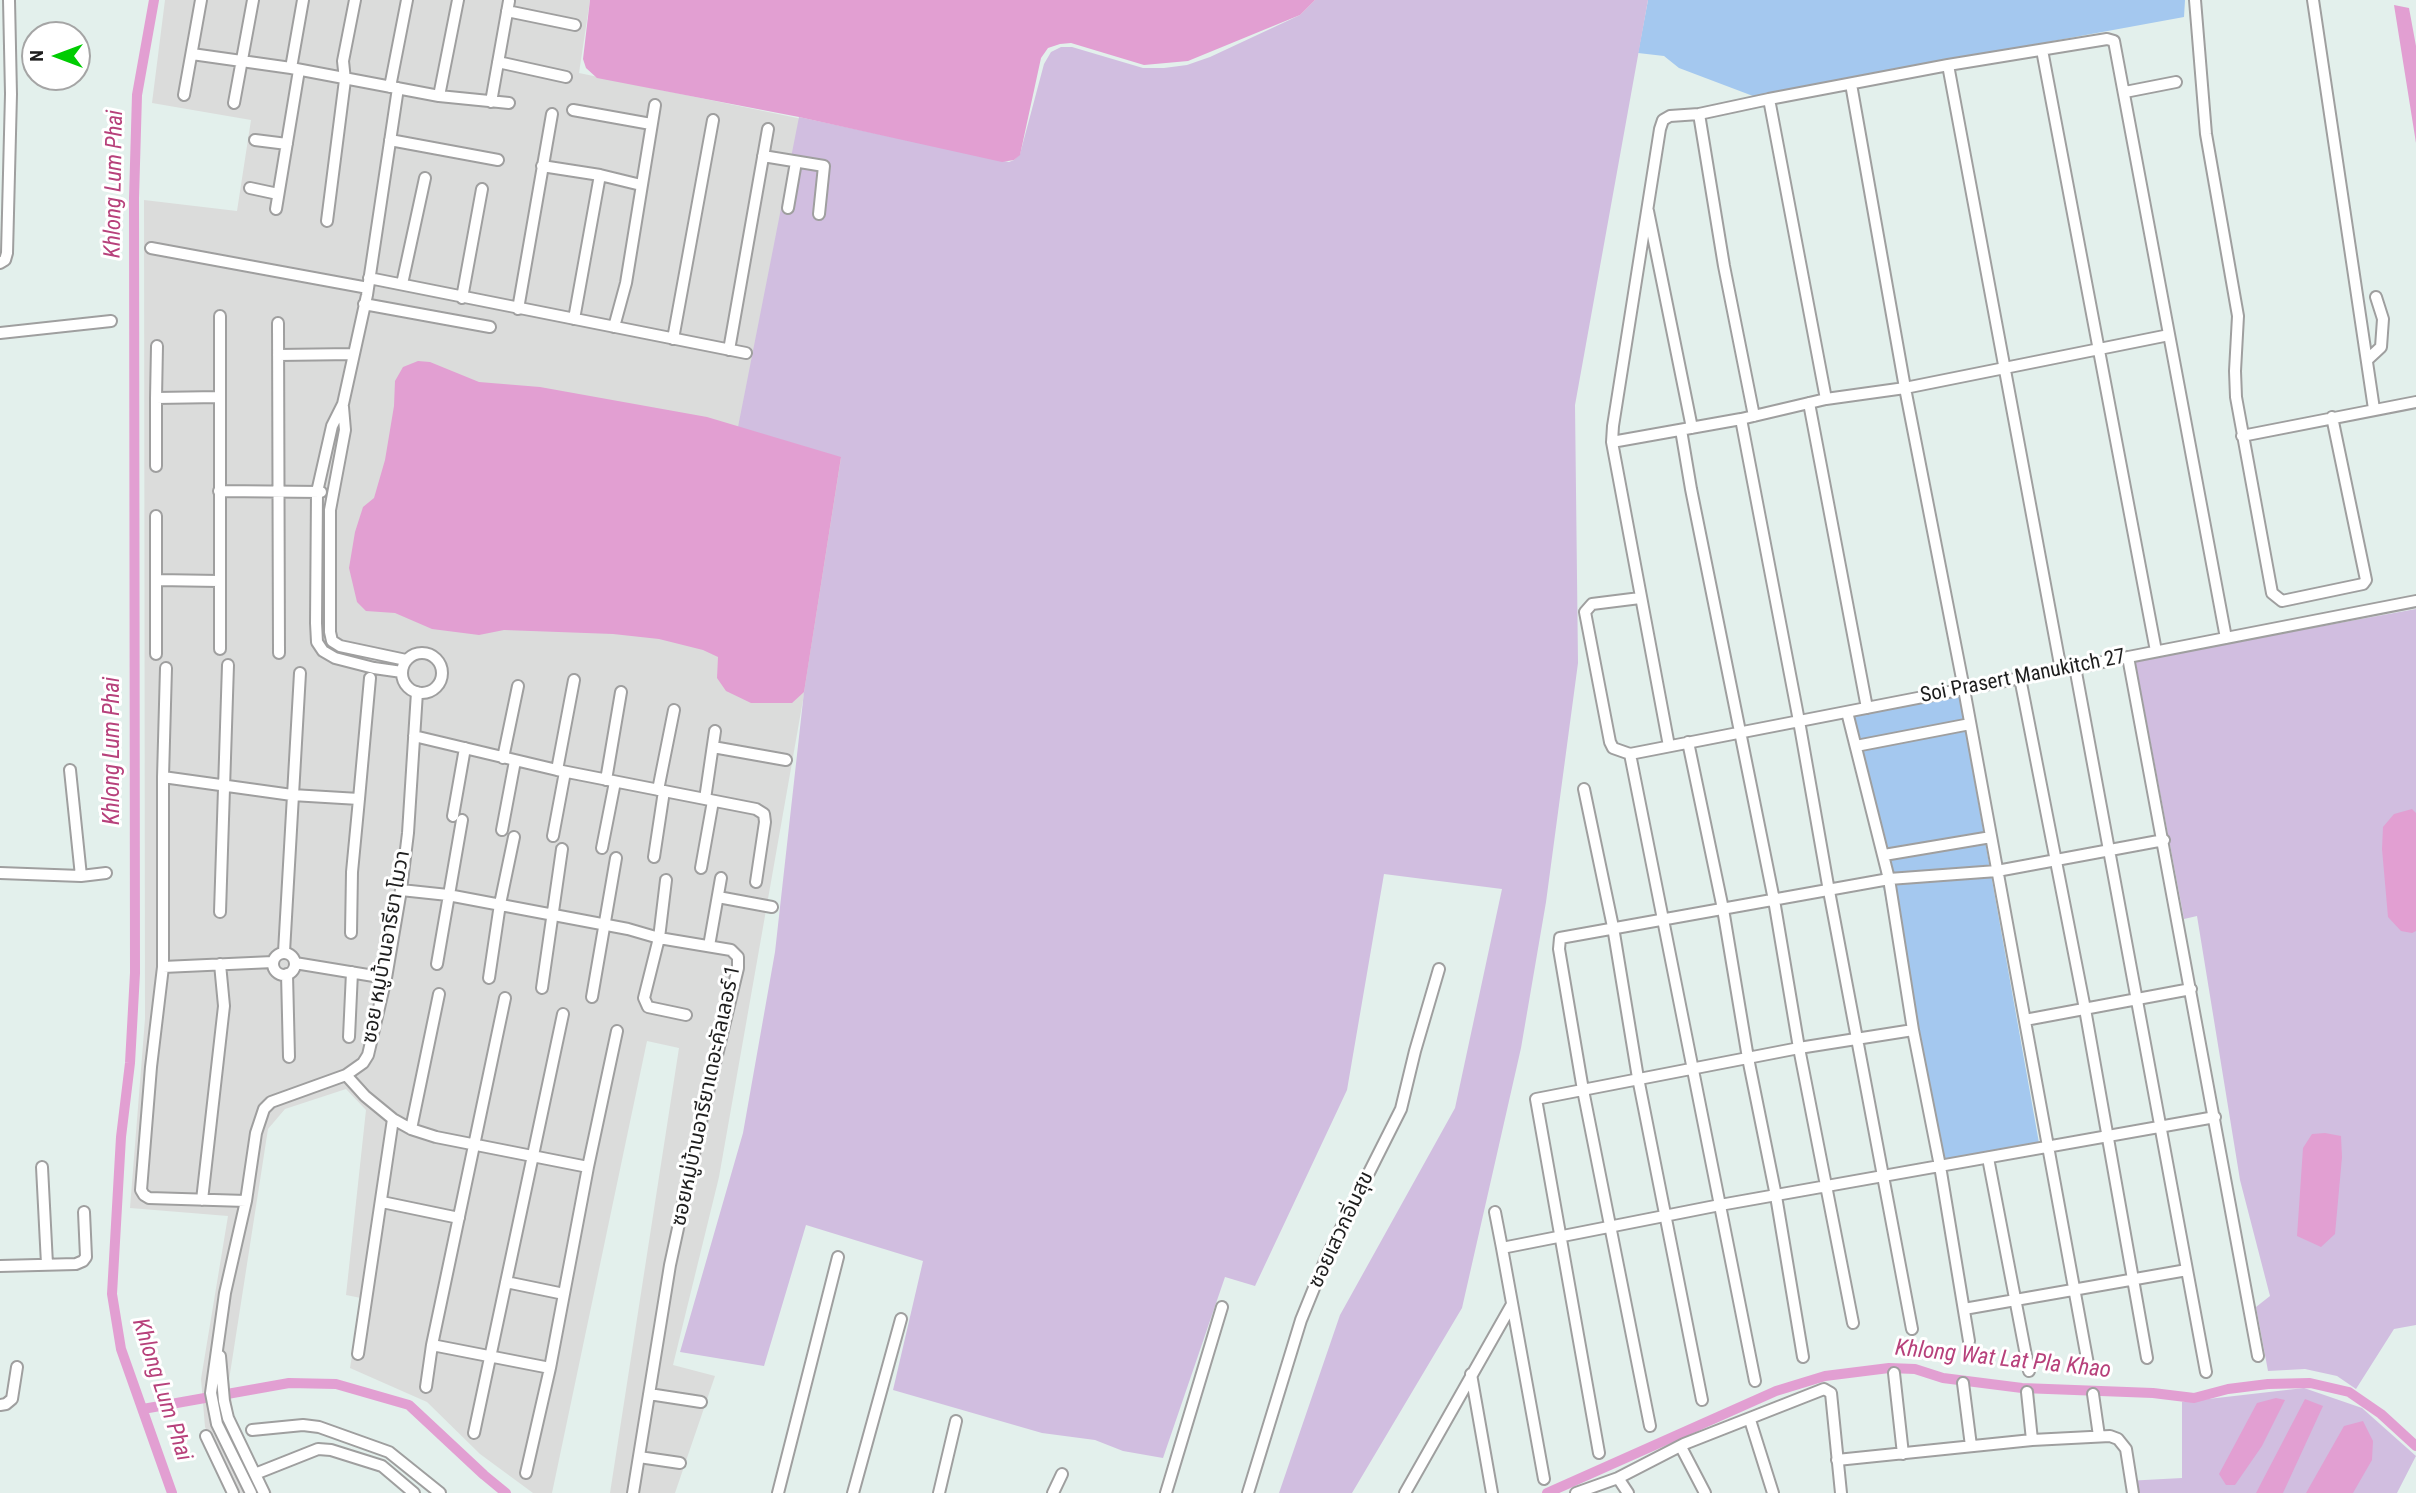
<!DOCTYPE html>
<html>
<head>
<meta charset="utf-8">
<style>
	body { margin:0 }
	#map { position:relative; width:2416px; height:1493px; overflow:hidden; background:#e3f0ec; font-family:"Roboto Condensed",sans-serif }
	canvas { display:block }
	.north { position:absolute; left:21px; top:21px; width:70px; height:70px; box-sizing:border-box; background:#fff; border:2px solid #a5a5a5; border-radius:50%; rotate:270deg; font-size:19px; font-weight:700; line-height:28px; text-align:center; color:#1e1e1e }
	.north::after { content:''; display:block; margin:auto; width:24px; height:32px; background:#00cc02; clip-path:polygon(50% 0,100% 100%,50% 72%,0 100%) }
</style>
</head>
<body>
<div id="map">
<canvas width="2416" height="1493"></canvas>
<div class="north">N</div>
</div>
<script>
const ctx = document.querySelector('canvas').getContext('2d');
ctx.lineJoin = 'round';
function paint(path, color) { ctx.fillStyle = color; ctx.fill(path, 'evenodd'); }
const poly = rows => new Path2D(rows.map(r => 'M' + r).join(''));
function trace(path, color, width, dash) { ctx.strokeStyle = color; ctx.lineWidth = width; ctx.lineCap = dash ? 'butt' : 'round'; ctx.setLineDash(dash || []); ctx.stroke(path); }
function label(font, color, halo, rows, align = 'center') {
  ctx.font = font + ' "Roboto Condensed","Noto Sans Thai",sans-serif'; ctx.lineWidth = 6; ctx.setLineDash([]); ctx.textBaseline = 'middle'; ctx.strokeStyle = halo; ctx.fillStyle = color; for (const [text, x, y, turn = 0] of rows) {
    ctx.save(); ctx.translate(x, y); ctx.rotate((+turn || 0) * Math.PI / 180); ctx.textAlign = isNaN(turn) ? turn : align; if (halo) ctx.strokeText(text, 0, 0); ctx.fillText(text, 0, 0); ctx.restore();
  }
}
const residential = poly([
	[165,0,590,0,579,73,841,127,846,456,719,1177,673,1365,715,1376,675,1493,610,1493,679,1048,647,1041,552,1493,533,1493,480,1454,427,1402,350,1368,361,1298,346,1295,366,1110,346,1089,285,1109,268,1129,229,1380,234,1419,272,1493,236,1493,205,1427,201,1379,228,1216,130,1208,145,1019,144,200,237,211,251,120,152,103]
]);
const grass = poly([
	[1648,0,2185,0,2184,17,1753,96,1679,68,1664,56,1638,53],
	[1959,695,2041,1154,1937,1173,1851,716]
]);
const wetland = poly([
	[1315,0,1648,0,1575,405,1578,663,1546,902,1521,1048,1462,1308,1352,1493,1279,1493,1340,1315,1455,1108,1502,889,1384,874,1347,1090,1255,1286,1225,1277,1163,1458,1123,1451,1095,1440,1042,1433,893,1390,923,1261,806,1225,764,1366,680,1352,743,1133,775,952,804,692,841,458,738,427,799,117,1009,162,1014,160,1020,154,1044,64,1051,52,1061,47,1072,47,1143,68,1164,68,1187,65,1210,57,1300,15],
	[2416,609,2416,1325,2394,1329,2356,1389,2337,1376,2305,1369,2268,1371,2256,1307,2270,1296,2240,1180,2197,916,2184,919,2135,660],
	[2304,1388,2362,1408,2416,1456,2397,1493,2127,1493,2126,1481,2182,1478,2182,1402]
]);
const water = poly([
	[590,0,1315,0,1300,15,1188,61,1144,65,1071,43,1060,44,1048,48,1041,58,1020,155,1014,160,1002,162,799,117,597,78,586,68,583,59],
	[2394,5,2409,8,2416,46,2416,143],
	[418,361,430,362,479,382,540,387,707,417,841,457,804,692,792,703,751,703,726,691,717,678,718,657,703,650,659,639,613,634,504,630,479,635,432,629,395,613,366,611,357,602,349,568,355,532,363,507,374,498,385,460,394,406,395,381,403,367],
	[2412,809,2416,813,2416,931,2412,933,2401,931,2388,917,2382,849,2383,827,2394,814],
	[2325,1133,2341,1136,2342,1157,2335,1234,2321,1247,2297,1236,2303,1148,2312,1134],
	[2276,1398,2285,1400,2262,1446,2235,1485,2226,1485,2219,1474,2257,1403],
	[2305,1399,2323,1406,2283,1493,2256,1493],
	[2363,1421,2373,1441,2372,1460,2353,1493,2306,1493,2344,1426]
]);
const canal = poly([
	[154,0,137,95,134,198,135,973,130,1063,121,1137,112,1294,121,1349,172,1493],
	[143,1409,289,1383,336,1384,409,1405,484,1475,506,1493],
	[1547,1493,1776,1391,1825,1376,1889,1368,1915,1369,1943,1378,2022,1388,2153,1393,2194,1398,2228,1389,2268,1384,2310,1383,2349,1392,2381,1414,2416,1446]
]);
const minor = poly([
	[2195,0,2206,134,2238,316,2235,371,2236,397,2272,593,2282,601,2363,584,2366,580,2332,417],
	[2313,0,2374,409],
	[507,11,575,25],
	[2042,50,2156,651],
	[192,54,291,68,439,96,509,103],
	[498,62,566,77],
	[1948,65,2061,670],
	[291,68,303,0],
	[1851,84,1905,388,1964,689,2088,1364],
	[390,87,407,0],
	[398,88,367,295,343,404,332,426,317,492,316,623,317,642,323,651,335,658,374,668,402,672],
	[2125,92,2176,82],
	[184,95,201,0],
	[439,96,458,0],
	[1769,99,1826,399],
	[491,102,509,1],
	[234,103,253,0],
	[573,110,651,124],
	[1699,114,1724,266,1754,416],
	[255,140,287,144],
	[390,140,498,160],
	[763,156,824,166,819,214],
	[542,166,600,175,641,185],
	[250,188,278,194],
	[788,208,796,162],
	[276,209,299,70],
	[1648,211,1692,428],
	[327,221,345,80,343,61,355,0],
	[151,248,368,288],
	[0,263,5,260,7,253,11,94,9,0],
	[369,278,746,353],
	[402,284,425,178],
	[462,298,482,189],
	[364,304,490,327],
	[518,309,552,114],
	[574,319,600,175],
	[278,323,279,653],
	[614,327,626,283,655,105],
	[0,333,111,321],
	[673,339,713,120],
	[729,350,768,129],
	[278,355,354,354],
	[2367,360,2381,347,2383,319,2376,297],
	[156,398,157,346],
	[1809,403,1867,708],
	[343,407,345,430,330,510,330,632,332,641,340,646,406,660],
	[1741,419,1799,721,1829,891,1912,1329],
	[1681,430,1691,489,1774,900,1799,1048,1853,1323],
	[2242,436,2416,402],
	[1612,442,1741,419,1826,399,1905,388,2169,335],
	[156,466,156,398,219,397],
	[219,491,321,492],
	[156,516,156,654],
	[157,580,219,581],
	[1640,598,1592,604,1585,612,1610,742,1613,748,1630,754,2416,601],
	[220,649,220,316],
	'402 673a20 20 0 1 1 40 0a20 20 0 1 1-40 0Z',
	[2128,657,2258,1356],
	[2075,667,2206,1372],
	[166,668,163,777,163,967,151,1067,141,1190,144,1195,149,1198,246,1201],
	[2020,678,2085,1009,2147,1358],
	[1847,712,1889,879,1913,1030,1940,1166,1969,1341],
	[414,736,557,770,756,809,764,814,765,822,756,882],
	[1688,742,1723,909,1748,1058,1776,1196,1803,1357],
	[1669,746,1612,442,1613,426,1660,129,1663,120,1670,116,1699,114,1769,99,1948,65,2107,39,2114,41,2226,638],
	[1856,746,1970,724],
	[713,747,786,760],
	[1630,754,1755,1381],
	[503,758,518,686],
	[70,770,81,876],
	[557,770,574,680],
	[163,777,292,795,359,799,370,678],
	[606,780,621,692],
	[1584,789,1613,927,1638,1078,1702,1400],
	[658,790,674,710],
	[705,799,715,731],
	[453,816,465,748],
	[502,830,515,761],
	[553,836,565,772],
	[602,848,615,782],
	[1884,855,1991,837],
	[654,857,664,791],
	[701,868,713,801],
	[0,873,81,876,106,873],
	[666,880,659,938,644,998,648,1007,686,1015],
	[401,890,448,895,628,929,659,938,731,950,738,957,738,968,703,1113,670,1265,633,1493],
	[718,897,772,907],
	[220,912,228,665],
	[351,933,352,872,359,799],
	[709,946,721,878],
	[284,952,300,673],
	'273 964a11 11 0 1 1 22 0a11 11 0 1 1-22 0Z',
	[295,963,386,978],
	[437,964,462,820],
	[163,967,273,962],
	[287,974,289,1057],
	[489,978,500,904,514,837],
	[542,988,562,849],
	[592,997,616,858],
	[2025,1020,2191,989],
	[349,1037,352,972],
	[346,1075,365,1096,393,1119,411,1129,436,1137,588,1167],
	[411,1129,439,994],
	[1988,1158,2029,1371],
	[42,1167,47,1264],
	[202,1200,224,1006,220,964],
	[382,1202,459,1218],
	[1495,1212,1502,1248],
	[0,1266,76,1264,83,1261,86,1257,84,1212],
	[506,1282,564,1294],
	[1964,1309,2187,1270],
	[432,1345,550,1368],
	[358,1354,393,1119],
	[220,1356,224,1401,228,1418,264,1493],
	[1894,1373,1903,1454],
	[1471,1374,1492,1493],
	[1963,1383,1971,1446],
	[426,1387,432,1345,505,998],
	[2027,1392,2032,1440],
	[649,1394,701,1402],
	[2093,1394,2099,1436],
	[0,1405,6,1404,12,1399,17,1367],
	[1750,1420,1773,1493],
	[1650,1426,1583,1090,1559,949,1560,938,1889,879,1997,871,2164,840],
	[252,1430,303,1425,319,1427,389,1452,440,1493],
	[474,1433,563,1014],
	[206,1436,233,1493],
	[1681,1447,1705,1493],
	[1599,1453,1536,1099,1799,1048,1913,1030],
	[639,1457,680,1463],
	[1837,1460,2032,1440,2110,1436,2118,1439,2126,1449,2133,1493],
	[526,1473,550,1368,588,1167,617,1031],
	[255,1474,318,1449,331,1450,382,1466,414,1493],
	[1618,1478,1628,1493],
	[1544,1479,1502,1248,1720,1205,2215,1117],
	[251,1493,217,1424,211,1393,225,1293,246,1201,256,1133,264,1109,271,1102,346,1075,363,1063,368,1055,386,978,401,890,408,833,417,692],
	[778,1493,838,1257],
	[853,1493,901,1319],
	[939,1493,956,1421],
	[1053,1493,1062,1474],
	[1166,1493,1222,1307],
	[1248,1493,1301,1320,1327,1256,1401,1109,1415,1051,1439,969],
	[1405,1493,1511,1306],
	[1576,1493,1618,1478,1684,1444,1824,1389,1831,1393,1841,1493]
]);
const streetNames = [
	["Soi Prasert Manukitch 27",2023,677,-11],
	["ซอย หมูบ้านอารียา โมวา",387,947,-80],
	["ซอยหมู่บ้านอารียาเดอะคัลเลอร์ 1",707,1096,-78],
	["ซอยเสวกอิ่มสุข",1342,1230,-65]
];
const waterNames = [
	["Khlong Lum Phai",115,184,-89],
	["Khlong Lum Phai",113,751,-90],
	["Khlong Wat Lat Pla Khao",2003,1360,6],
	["Khlong Lum Phai",161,1390,72]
];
paint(residential, '#dbdcdb');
paint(grass, '#a4c8ef');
paint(wetland, '#d1bee0');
paint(water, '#e29fd2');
trace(canal, '#e29fd2', 10);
trace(minor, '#9f9f9f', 14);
trace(minor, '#fff', 10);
label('21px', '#1e1e1e', '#fff', streetNames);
label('italic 23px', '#b7417b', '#fff', waterNames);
</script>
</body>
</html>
